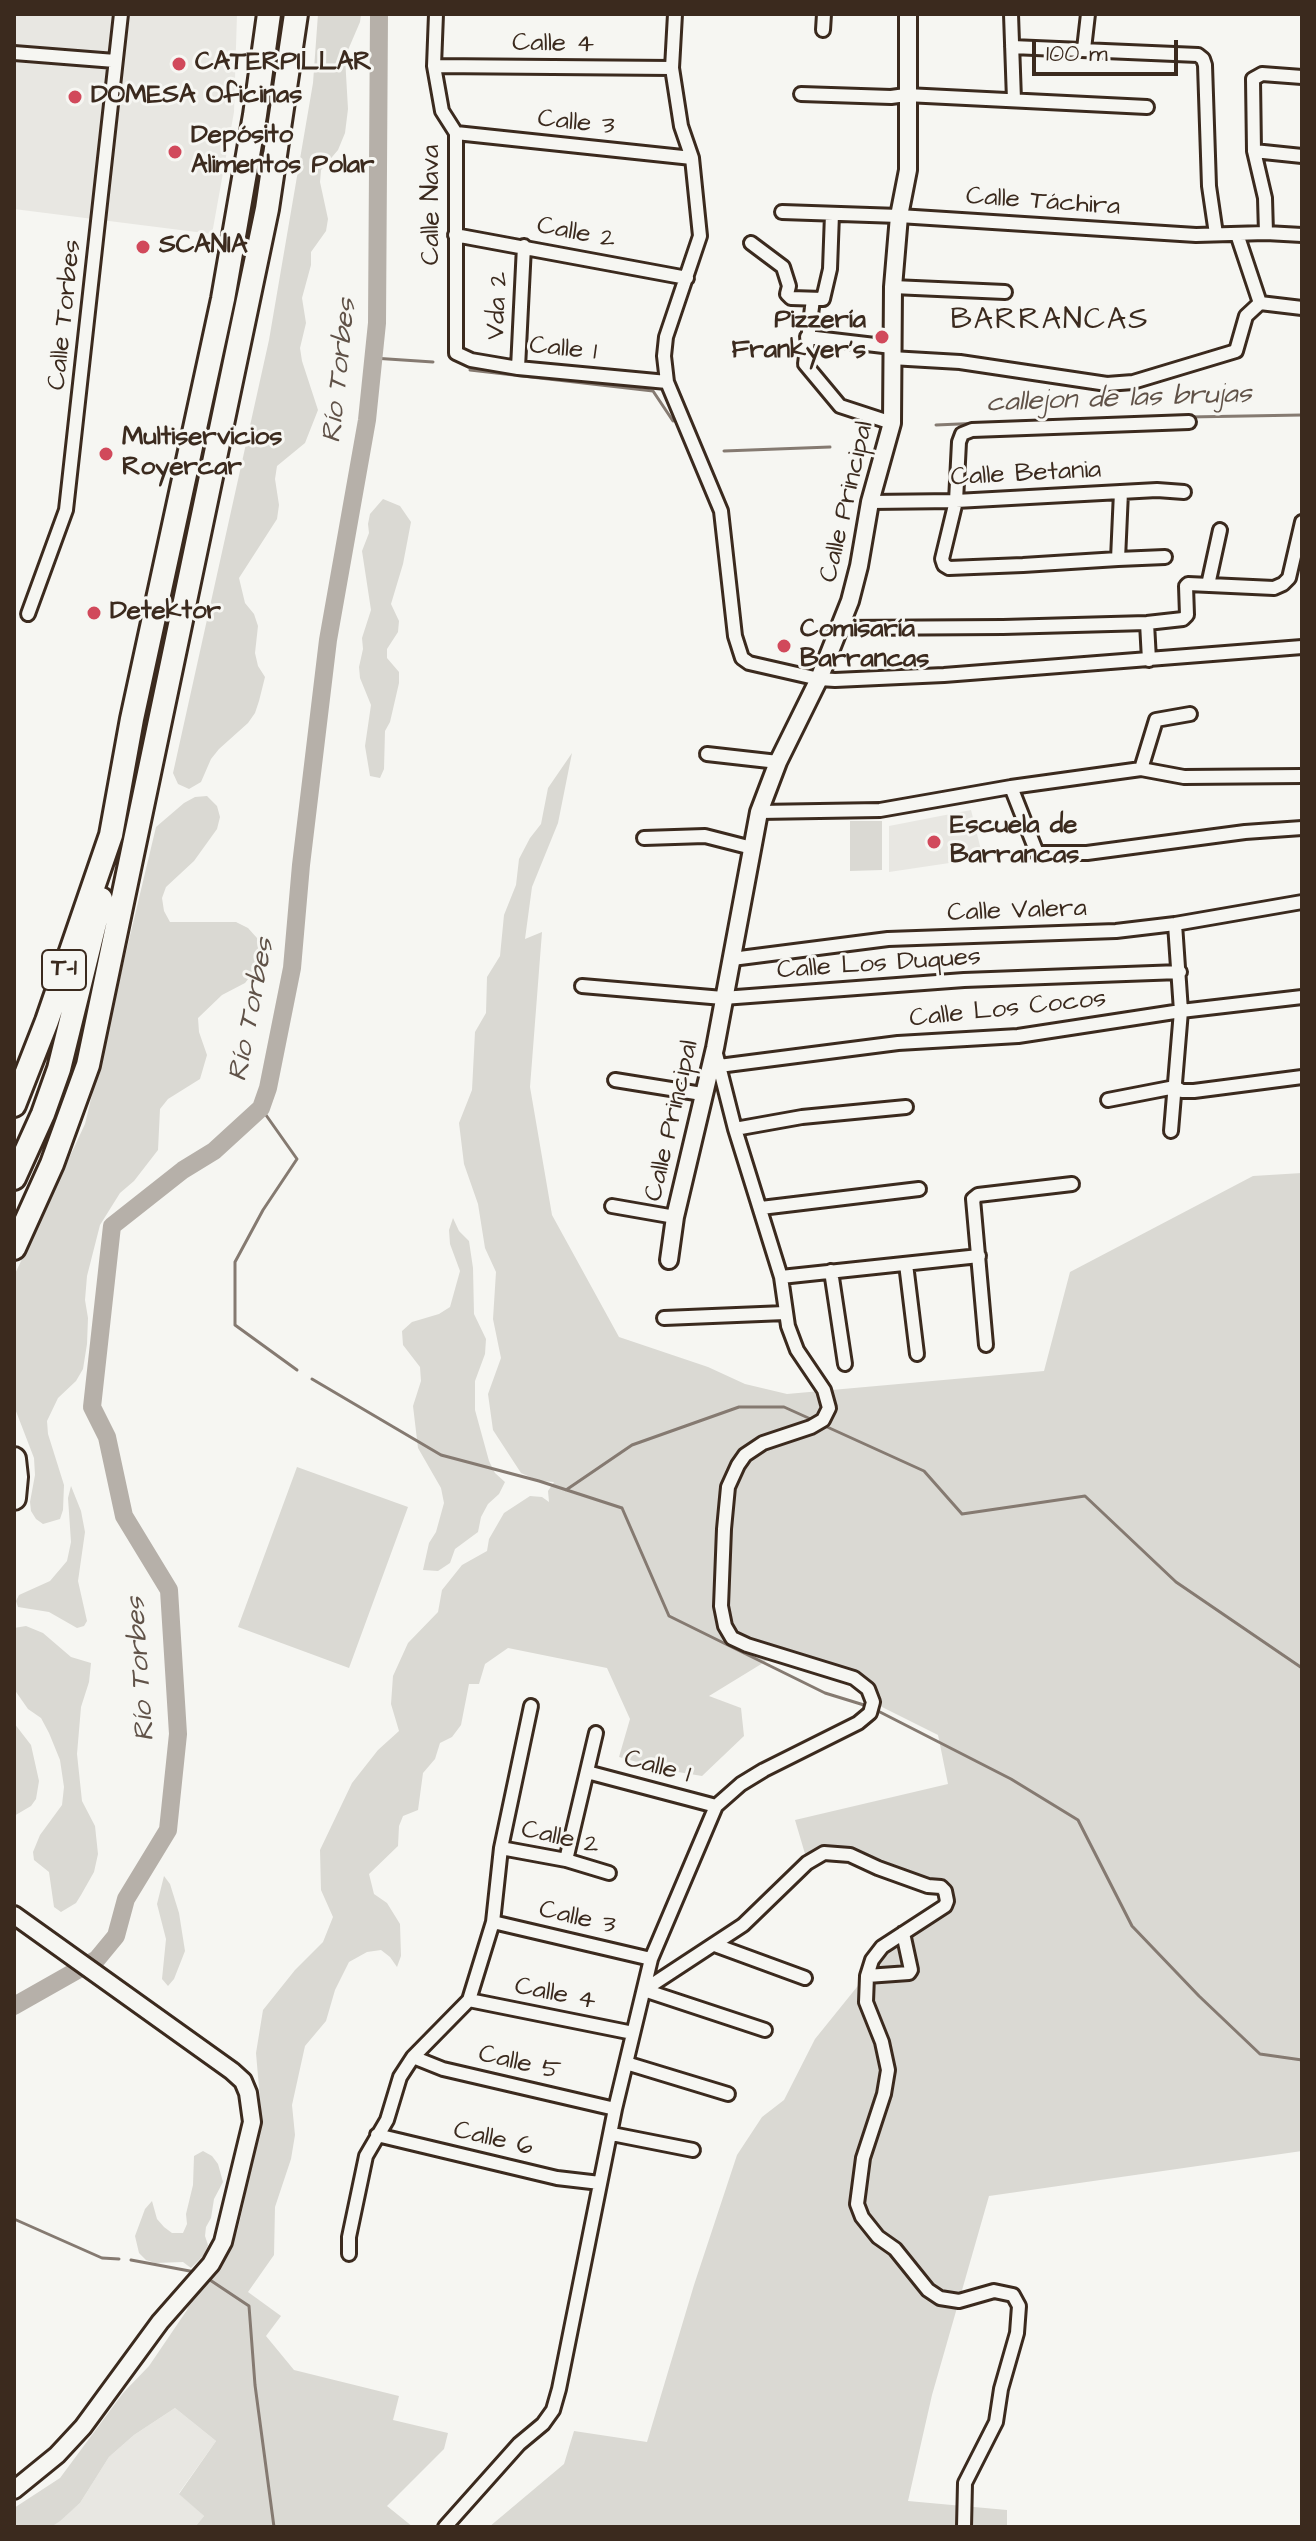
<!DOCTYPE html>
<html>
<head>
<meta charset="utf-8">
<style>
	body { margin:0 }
	#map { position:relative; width:1316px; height:2541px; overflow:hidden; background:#f6f6f2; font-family:"Architects Daughter",sans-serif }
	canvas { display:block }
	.frame { position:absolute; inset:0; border:16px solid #3b2a1e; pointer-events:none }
	.scale { position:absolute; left:1032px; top:40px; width:146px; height:36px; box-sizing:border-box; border:4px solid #3b2a1e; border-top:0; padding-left:10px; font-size:24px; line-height:28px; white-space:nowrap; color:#3b2a1e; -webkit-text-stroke:6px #f6f6f2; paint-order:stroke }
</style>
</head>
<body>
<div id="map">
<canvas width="1316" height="2541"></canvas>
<div class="frame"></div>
<div class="scale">100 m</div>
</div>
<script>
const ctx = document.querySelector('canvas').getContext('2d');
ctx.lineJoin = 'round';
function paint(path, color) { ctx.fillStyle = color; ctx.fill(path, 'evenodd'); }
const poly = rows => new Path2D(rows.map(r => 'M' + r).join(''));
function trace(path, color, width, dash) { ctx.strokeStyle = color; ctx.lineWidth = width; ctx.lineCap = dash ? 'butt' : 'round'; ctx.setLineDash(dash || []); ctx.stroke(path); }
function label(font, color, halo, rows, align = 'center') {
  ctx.font = font + ' "Architects Daughter",sans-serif'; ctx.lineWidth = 6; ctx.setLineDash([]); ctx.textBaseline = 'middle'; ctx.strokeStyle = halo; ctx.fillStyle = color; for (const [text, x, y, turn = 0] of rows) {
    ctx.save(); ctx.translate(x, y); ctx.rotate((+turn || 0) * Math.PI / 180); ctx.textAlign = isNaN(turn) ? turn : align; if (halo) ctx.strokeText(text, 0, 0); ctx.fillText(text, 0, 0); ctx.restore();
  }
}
const built = poly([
	[14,14,237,14,234,112,212,234,14,209],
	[971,810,983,858,889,872,889,826],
	[175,2408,216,2441,179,2493,204,2516,195,2527,51,2527,80,2503,109,2457,134,2435]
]);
const green = poly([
	[318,14,361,14,360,22,345,57,348,109,345,133,338,150,321,170,320,182,328,219,326,231,311,252,311,265,302,298,306,323,300,348,302,361,318,410,305,443,277,466,275,479,279,505,277,519,239,578,245,603,254,614,258,626,255,653,258,666,265,677,259,701,255,713,248,723,219,749,211,759,201,782,189,789,178,784,173,773,269,340,313,83],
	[383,499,400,506,411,522,403,564,391,604,399,621,398,632,387,649,387,658,399,672,399,683,390,722,385,731,384,769,380,778,370,776,365,746,371,705,360,678,359,667,363,649,362,638,371,610,362,551,369,533,368,524,370,514],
	[572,753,558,823,532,887,525,939,542,932,530,1087,552,1215,619,1337,708,1367,745,1384,787,1394,1044,1371,1070,1272,1253,1176,1302,1173,1302,2151,989,2196,932,2395,908,2501,1007,2510,1007,2527,489,2527,564,2464,574,2431,647,2442,694,2285,737,2155,762,2117,784,2100,815,2039,865,1977,871,1961,944,1906,941,1888,849,1859,824,1854,808,1864,795,1820,948,1784,938,1735,872,1702,867,1689,776,1655,709,1696,741,1708,744,1736,702,1776,666,1770,619,1757,630,1719,607,1668,508,1648,485,1664,479,1684,469,1684,461,1725,452,1737,440,1743,435,1759,423,1773,418,1810,403,1816,399,1826,398,1846,369,1874,374,1894,387,1903,400,1924,401,1956,397,1967,390,1957,381,1950,367,1952,349,1962,335,1990,326,2021,305,2046,292,2105,295,2135,291,2159,275,2207,274,2255,248,2292,281,2316,266,2336,294,2370,399,2396,393,2420,448,2433,444,2449,387,2506,413,2527,195,2527,204,2516,179,2494,216,2441,175,2408,134,2435,109,2457,80,2503,60,2521,51,2527,14,2527,14,2508,60,2478,123,2393,149,2366,187,2310,196,2286,226,2259,237,2232,243,2207,261,2111,256,2053,263,2010,295,1970,323,1942,333,1917,321,1890,320,1850,352,1783,378,1750,399,1731,391,1704,393,1676,408,1643,438,1612,442,1590,462,1565,487,1551,489,1539,504,1513,530,1496,542,1497,549,1502,548,1491,554,1482,539,1481,521,1473,493,1430,488,1394,501,1358,493,1319,496,1272,485,1248,478,1204,464,1164,459,1123,472,1090,475,1032,486,1013,487,977,500,956,504,915,516,885,519,859,530,838,541,824,548,788],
	[207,796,217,806,220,817,217,829,194,861,166,887,162,898,164,911,170,922,236,922,248,928,257,938,261,963,245,983,222,995,198,1018,199,1032,207,1055,200,1079,168,1099,160,1109,158,1150,134,1181,120,1193,100,1225,87,1276,85,1300,88,1318,87,1344,83,1369,76,1381,58,1398,47,1421,48,1434,64,1485,63,1510,60,1519,43,1524,36,1519,31,1511,30,1502,35,1475,34,1458,14,1406,14,1276,85,1124,156,827,184,803,195,797],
	[850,821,882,821,882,870,850,871],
	[453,1218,459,1231,469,1241,473,1268,474,1314,486,1339,485,1354,475,1381,475,1410,489,1461,495,1473,505,1482,499,1494,488,1504,481,1517,478,1532,455,1549,450,1563,438,1571,423,1570,429,1543,436,1532,444,1503,441,1488,418,1448,413,1406,421,1381,420,1367,403,1345,402,1331,412,1322,439,1314,450,1307,460,1271,450,1244,449,1230],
	[297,1467,408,1507,349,1668,238,1627],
	[71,1486,81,1511,85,1532,78,1581,87,1621,84,1626,77,1628,49,1612,18,1607,16,1601,19,1595,50,1581,67,1561,71,1542,68,1498],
	[26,1626,43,1633,71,1657,91,1663,89,1682,81,1707,77,1754,82,1801,95,1826,98,1854,94,1872,81,1895,76,1903,61,1912,54,1907,49,1872,34,1860,33,1852,40,1835,62,1805,64,1787,60,1760,49,1733,41,1718,28,1709,14,1689,14,1628],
	[14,1723,31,1745,39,1781,36,1799,31,1806,14,1816],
	[164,1876,170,1884,179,1913,185,1951,174,1979,168,1986,162,1979,166,1939,157,1904],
	[203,2151,212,2156,218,2164,223,2182,214,2199,211,2218,206,2227,205,2236,208,2245,205,2254,191,2268,183,2262,155,2263,146,2260,139,2253,135,2236,145,2209,152,2201,157,2219,164,2227,172,2233,183,2233,187,2224,186,2214,193,2185,194,2156]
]);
const stream = poly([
	[373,358,433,362],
	[470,370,653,391,673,421],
	[936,425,1075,419,1302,415],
	[724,451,830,447],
	[261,1108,297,1159,263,1210,235,1262,235,1325,297,1370],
	[312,1379,441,1455,539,1481,622,1508,669,1616,825,1693,864,1705],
	[825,1426,924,1471,962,1514,1085,1496,1176,1582,1302,1668],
	[566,1490,632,1445,739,1407,784,1407,815,1421],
	[878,1711,1011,1779,1078,1820,1132,1926,1199,1996,1260,2054,1302,2060],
	[14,2219,102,2258,119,2259],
	[131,2260,195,2272],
	[207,2278,249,2306,255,2385,274,2527]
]);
const river = poly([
	[14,2006,97,1959,116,1936,126,1899,168,1830,178,1734,169,1590,124,1516,107,1437,92,1407,112,1226,183,1170,214,1151,261,1108,268,1088,292,968,301,865,328,640,367,420,377,323,379,14]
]);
const street = poly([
	[436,14,434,66,442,111,456,133,456,353,471,360,518,368,667,382],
	[675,14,672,68,681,126,692,158,700,236,666,337,664,356,667,382,721,511,735,636,742,658,749,663,819,679,835,680,944,675,1302,647],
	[1011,14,1014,100],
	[823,30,824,14],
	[1012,47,1198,55,1203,59,1205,65,1209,186,1216,234],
	[1084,49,1088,14],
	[14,53,115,61],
	[434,66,672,68],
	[801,94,891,97,906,95,1147,107],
	[456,133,692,158],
	[1254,151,1302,156],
	[782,212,899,216,1196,235,1266,233,1302,235],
	[1266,233,1265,198,1254,151,1253,79,1262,74,1302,77],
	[1237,234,1260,303,1302,308],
	[455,235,687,278],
	[751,243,783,267,789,286,787,294,791,298,823,299,830,269,832,214],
	[893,287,1005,292],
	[813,299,805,364,840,406,892,423],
	[807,337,892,347],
	[891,358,960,362,1107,384,1133,382,1236,351,1246,316,1260,303],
	[518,368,524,246],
	[1121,492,1118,559,1023,565,949,568,944,565,942,559,956,501,959,442,962,434,972,430,1189,422],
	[870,502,956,501,1157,490,1184,492],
	[1118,559,1165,557],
	[1208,585,1220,530],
	[28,614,66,510,121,14],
	[1147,623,1149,660],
	[839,628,1003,627,1147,623,1183,619,1187,615,1186,586,1188,584,1274,588,1283,584,1289,578,1302,522],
	[707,754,778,762],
	[1141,769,1184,777,1302,776],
	[1011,787,1037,853,1087,853,1245,832,1302,828],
	[759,812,880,810,1011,787,1141,769,1156,720,1190,714],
	[644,838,705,836,752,848],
	[732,959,888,939,1116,931,1175,924,1302,902],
	[582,986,723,998,964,980,1180,972],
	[719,1066,898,1043,1018,1036,1181,1011,1302,997],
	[615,1080,702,1094],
	[1108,1100,1175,1087,1182,1091,1194,1091,1302,1077],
	[735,1129,802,1117,906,1107],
	[1171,1131,1181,1011,1175,924],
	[612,1206,675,1217],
	[761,1208,919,1189],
	[906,1264,917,1354],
	[831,1271,845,1364],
	[781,1277,979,1256],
	[664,1318,785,1313],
	[986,1345,973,1199,978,1195,1072,1184],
	[587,1772,716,1806],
	[501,1848,566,1860,609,1873],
	[566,1860,596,1733],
	[493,1922,651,1959],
	[715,1945,805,1978],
	[867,1976,909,1973,911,1970,903,1933],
	[644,1990,743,1925,807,1863,824,1853,850,1855,878,1868,928,1886,941,1887,945,1891,947,1901,945,1906,882,1947,872,1960,867,1976,866,2002,882,2042,888,2070,884,2094,863,2158,857,2204,862,2217,878,2237,895,2249,928,2290,940,2298,959,2301,994,2291,1013,2295,1019,2306,1017,2333,1001,2389,996,2422,965,2483,964,2527],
	[644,1990,765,2030],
	[469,2000,633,2033],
	[413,2057,443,2069,615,2109],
	[626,2063,728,2094],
	[612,2134,693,2150],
	[377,2135,557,2178,600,2183],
	[349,2254,349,2237,366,2156,387,2120,400,2077,413,2057,469,2000,493,1922,501,1848,531,1706],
	[445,2527,519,2444,543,2424,553,2410,559,2389,615,2109,651,1959,716,1806,741,1784,764,1770,858,1723,870,1713,873,1702,868,1689,854,1678,747,1645,732,1638,725,1626,721,1606,724,1529,728,1487,738,1465,745,1455,763,1443,811,1427,823,1420,829,1408,824,1390,797,1350,788,1326,781,1277,735,1129,715,1050]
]);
const secondary = poly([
	[669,1260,675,1217,715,1048,759,812,778,762,819,679,850,601,859,566,870,502,892,423,893,287,899,216,908,170,908,14],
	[14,1915,232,2071,243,2081,248,2093,252,2122,223,2242,211,2264,160,2322,83,2427,57,2455,14,2490]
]);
const highway = poly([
	[14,1105,47,1021,111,835,132,719,223,299,255,115,269,14],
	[14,1178,43,1114,59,1069,101,899],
	[14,1248,52,1164,88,1065,267,209,296,14],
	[14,1459,16,1477,14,1498]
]);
const markers = [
	[179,64,8,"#d1495b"],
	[75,97,8,"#d1495b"],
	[175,152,8,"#d1495b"],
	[143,247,8,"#d1495b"],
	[882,337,8,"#d1495b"],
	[106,454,8,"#d1495b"],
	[94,613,8,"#d1495b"],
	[784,646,8,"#d1495b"],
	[934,842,8,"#d1495b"]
];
const shields = [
	[64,970,44]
];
const shieldNames = [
	["T-1",64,970]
];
const streetNames = [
	["Calle 4",553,45,1],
	["Calle 3",576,124,6],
	["Calle Táchira",1043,203,4],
	["Calle Nava",433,205,-90],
	["Calle 2",576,234,11],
	["Vda 2",499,306,-87],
	["Calle Torbes",66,315,-84],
	["Calle 1",563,350,6],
	["Calle Betania",1026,475,-3],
	["Calle Principal",848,502,-77],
	["Calle Valera",1017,912,-2],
	["Calle Los Duques",879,965,-4],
	["Calle Los Cocos",1008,1010,-6],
	["Calle Principal",673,1121,-77],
	["Calle 1",657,1768,15],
	["Calle 2",560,1839,13],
	["Calle 3",577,1919,13],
	["Calle 4",555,1995,11],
	["Calle 5",519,2064,13],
	["Calle 6",493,2140,13]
];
const poiNames = [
	["CATERPILLAR",195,64],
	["DOMESA Oficinas",91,97],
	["Depósito",191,137],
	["Alimentos Polar",191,167],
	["SCANIA",159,247],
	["Pizzería",866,322,"right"],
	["Frankyer's",866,352,"right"],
	["Multiservicios",122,439],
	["Royercar",122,469],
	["Detektor",110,613],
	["Comisaría",800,631],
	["Barrancas",800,661],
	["Escuela de",950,827],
	["Barrancas",950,857]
];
const waterNames = [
	["Río Torbes",341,371,-84],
	["callejon de las brujas",1119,400,-2],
	["Río Torbes",253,1010,-79],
	["Río Torbes",142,1669,-94]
];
const quarterNames = [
	["BARRANCAS",1050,322]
];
paint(built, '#e8e7e2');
paint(green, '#dad9d3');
trace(stream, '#857a71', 3);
trace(river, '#b6b0a9', 18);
trace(street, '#3b2a1e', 18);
trace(secondary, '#3b2a1e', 22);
trace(highway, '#3b2a1e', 28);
trace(street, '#f6f6f2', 12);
trace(secondary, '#f6f6f2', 16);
trace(highway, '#f6f6f2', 22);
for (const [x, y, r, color] of markers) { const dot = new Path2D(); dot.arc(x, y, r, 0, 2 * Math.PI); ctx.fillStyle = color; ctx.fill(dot); trace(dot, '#f6f6f2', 3); }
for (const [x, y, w] of shields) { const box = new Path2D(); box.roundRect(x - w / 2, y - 20, w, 40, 6); ctx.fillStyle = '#f6f6f2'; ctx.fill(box); trace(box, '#3b2a1e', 2); }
label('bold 24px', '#3b2a1e', null, shieldNames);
label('26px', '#3b2a1e', '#f6f6f2', streetNames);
label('bold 26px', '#3b2a1e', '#f6f6f2', poiNames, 'left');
label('italic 28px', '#605248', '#f6f6f2', waterNames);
ctx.letterSpacing = '2px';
label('30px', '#3b2a1e', '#f6f6f2', quarterNames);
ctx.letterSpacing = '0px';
</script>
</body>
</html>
